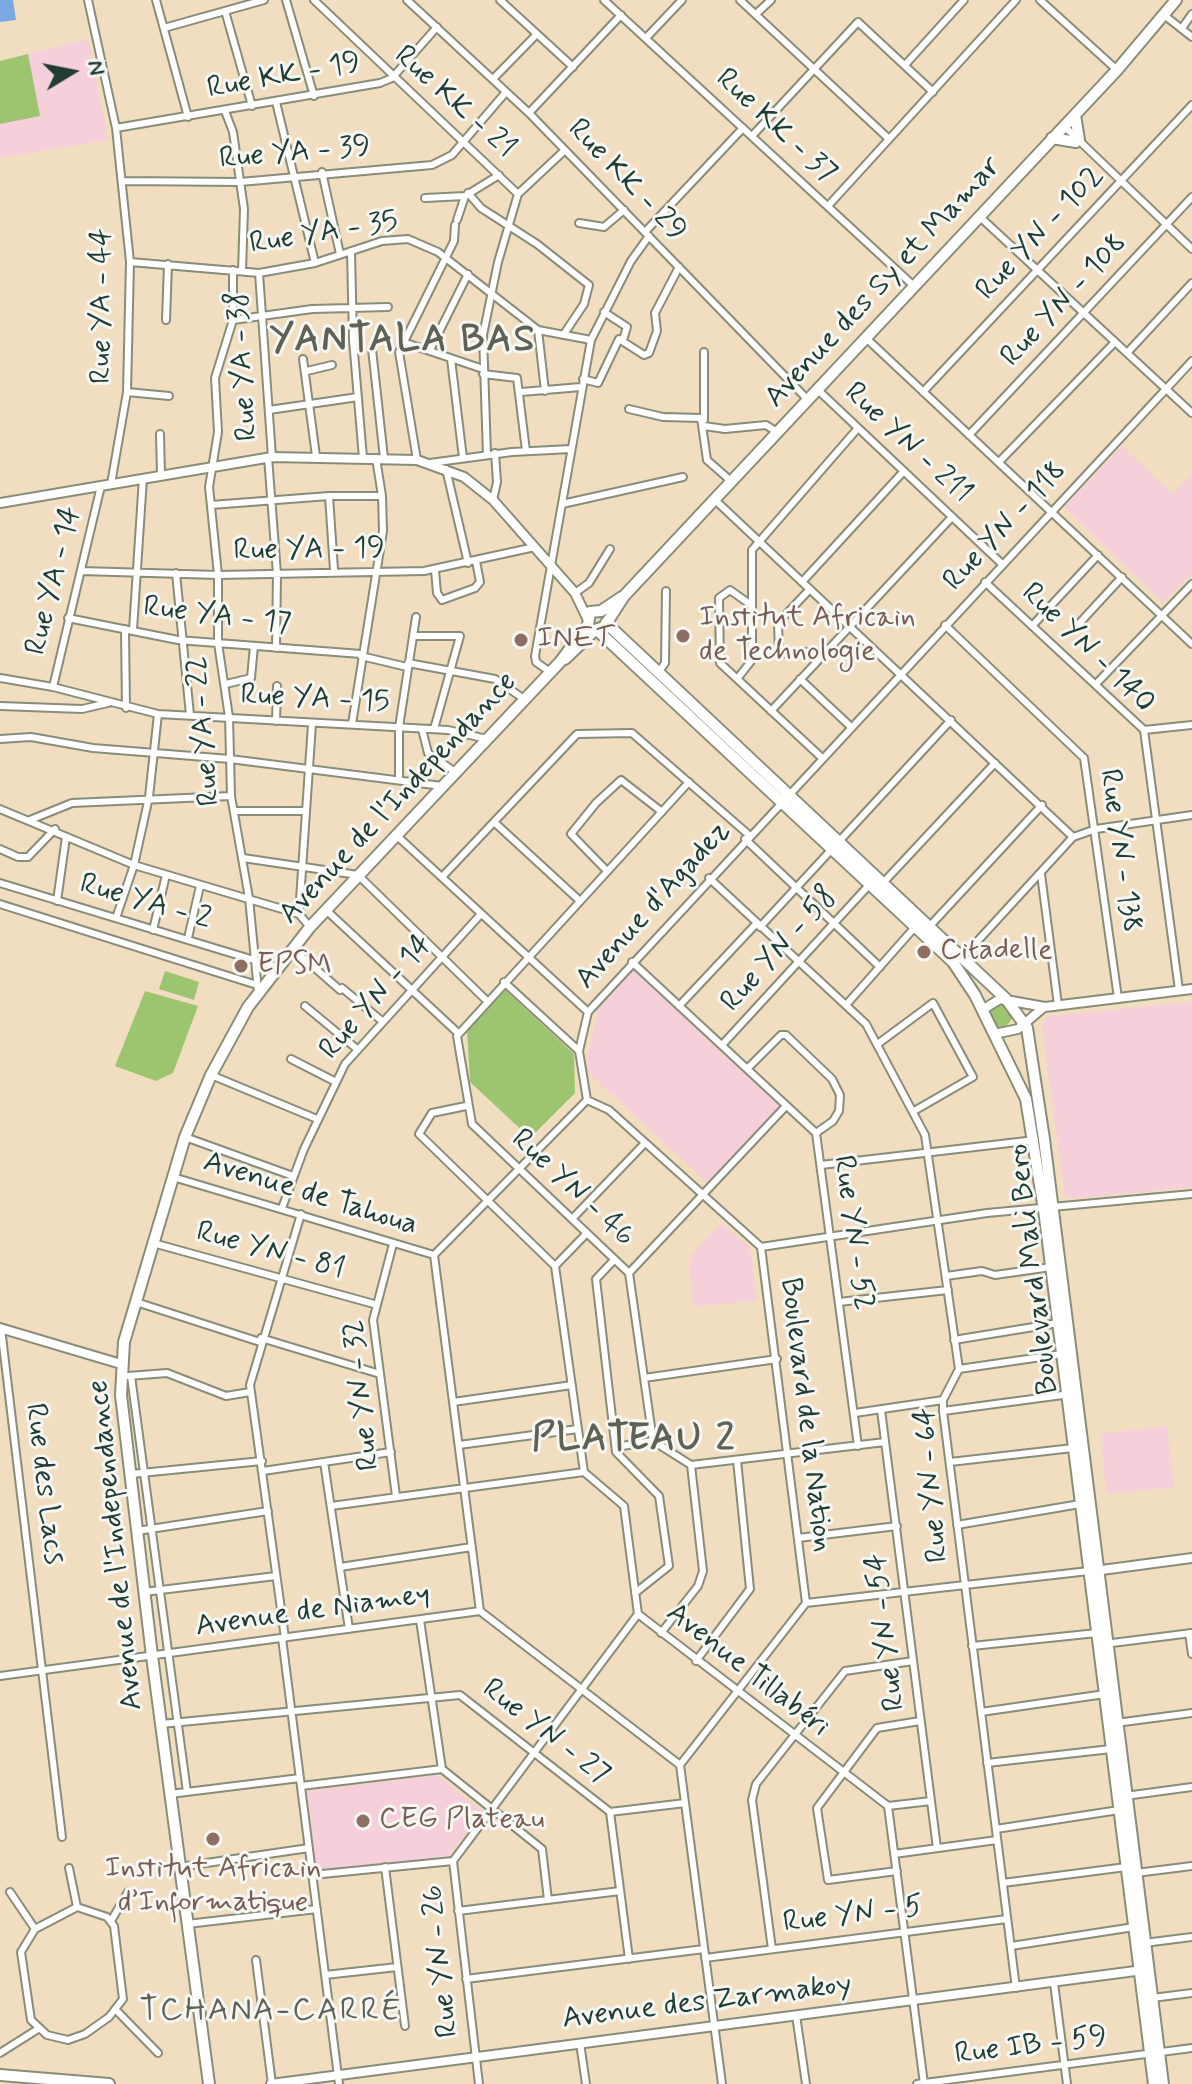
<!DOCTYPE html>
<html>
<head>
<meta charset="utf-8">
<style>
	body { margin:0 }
	#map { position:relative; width:1192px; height:2084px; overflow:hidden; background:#f1ddbf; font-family:Mynerve,sans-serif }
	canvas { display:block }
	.north { position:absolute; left:32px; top:32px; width:80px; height:80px; -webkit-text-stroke:6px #f6f6f2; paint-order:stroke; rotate:80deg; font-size:22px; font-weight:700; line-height:32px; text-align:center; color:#1f3d34 }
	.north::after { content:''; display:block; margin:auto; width:28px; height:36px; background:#1f3d34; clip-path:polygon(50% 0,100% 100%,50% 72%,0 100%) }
</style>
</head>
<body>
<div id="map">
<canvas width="1192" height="2084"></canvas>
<div class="north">N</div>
</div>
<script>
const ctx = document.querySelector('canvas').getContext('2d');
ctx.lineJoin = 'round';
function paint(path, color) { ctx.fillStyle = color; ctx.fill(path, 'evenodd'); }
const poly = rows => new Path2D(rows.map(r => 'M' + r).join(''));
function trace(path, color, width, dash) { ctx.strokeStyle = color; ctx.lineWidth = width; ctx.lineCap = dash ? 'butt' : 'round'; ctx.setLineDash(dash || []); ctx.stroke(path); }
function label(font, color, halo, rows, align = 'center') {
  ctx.font = font + ' Mynerve,sans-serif'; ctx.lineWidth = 6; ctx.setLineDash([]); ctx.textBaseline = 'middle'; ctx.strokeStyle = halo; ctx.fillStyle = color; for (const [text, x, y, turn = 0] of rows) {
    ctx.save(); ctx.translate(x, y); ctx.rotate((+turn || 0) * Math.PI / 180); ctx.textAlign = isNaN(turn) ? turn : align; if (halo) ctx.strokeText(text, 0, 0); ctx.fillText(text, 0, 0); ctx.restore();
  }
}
const built = poly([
	[88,39,108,140,0,158,0,61],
	[1122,446,1172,494,1192,474,1192,572,1163,603,1064,507],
	[634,969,719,1051,782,1103,709,1184,584,1069,599,1008],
	[1192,1002,1192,1187,1072,1199,1065,1197,1042,1026,1048,1016],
	[721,1223,750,1248,757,1301,693,1306,689,1258],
	[1167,1426,1174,1487,1107,1494,1100,1434],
	[436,1775,483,1811,448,1856,317,1872,307,1791]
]);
const green = poly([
	[28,54,40,116,0,124,0,61],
	[165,971,199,982,194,1000,159,989],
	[505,990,574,1054,575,1093,530,1138,470,1082,467,1031],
	[145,991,198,1006,173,1073,156,1081,115,1066],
	'988 1015a12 12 0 1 1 24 0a12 12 0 1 1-24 0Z'
]);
const water = poly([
	[0,0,13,0,16,20,0,22]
]);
const minor = poly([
	[88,0,116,128,130,262,127,392,111,484],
	[156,0,188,117],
	[286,0,314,96],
	[314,0,518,194,565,150],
	[407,0,529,113,808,400],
	[500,0,573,67],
	[604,0,915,287],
	[740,0,889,139],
	[1040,0,1117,70],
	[225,11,252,106],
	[756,14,771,0],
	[1164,15,1192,37],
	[164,28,264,0],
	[1182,28,1192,14],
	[646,38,682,0],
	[905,65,964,0],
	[493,79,536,35],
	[276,102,315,263],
	[225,111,233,132,244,209,242,271],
	[529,113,621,15],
	[1064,126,1192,249],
	[116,128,380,83,392,78,437,27],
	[752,136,858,22,933,92],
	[322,172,340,254],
	[123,181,240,182,432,165,452,155,506,92],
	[468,193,481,208,537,244,589,285,584,304,564,334],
	[425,198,465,196,499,175],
	[828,206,1016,0],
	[980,217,1192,413],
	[457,220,465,196],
	[579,223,604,227,624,210],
	[645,232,743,128],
	[351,251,353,340,363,458],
	[130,262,259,273,315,263,382,241,408,239,438,252,538,330,591,340],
	[233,270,233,320,215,378,218,432,209,487,218,575,218,643,229,717,231,796,249,898,258,991],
	[259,273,272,457],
	[604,312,627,327,623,340],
	[166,320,168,264],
	[233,320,312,309,388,307],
	[538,330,545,391],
	[866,338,1192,644],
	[403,342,483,369],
	[372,349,384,458],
	[430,350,468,274],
	[1127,353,1192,283],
	[303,359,316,456],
	[451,359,463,458],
	[307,371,332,365],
	[483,374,517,378,526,451],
	[583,379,598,383,619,339,644,355,649,353,657,331,655,313,679,267],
	[818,390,1002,564],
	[127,392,169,396],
	[521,392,581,387],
	[923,392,1192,105],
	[629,409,663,417,701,418,707,460,731,481],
	[269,410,358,397],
	[704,420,704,352],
	[704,426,725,429,766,425,777,432],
	[160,434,161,474],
	[969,435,1192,197],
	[487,455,483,335,498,262,518,194],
	[268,457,277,574,276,648],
	[417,460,399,352,454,241,455,225],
	[999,462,1115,342],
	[430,463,512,452,571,449],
	[446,469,468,563],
	[329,496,334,570],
	[714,499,1073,837,1096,829,1192,815],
	[493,500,497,482,495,453],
	[562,504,683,477],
	[211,505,329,496,382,496],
	[435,570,437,593,442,600,475,588,480,582,476,561],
	[81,571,218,575,424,571,535,547],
	[176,573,190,715],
	[802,582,904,471],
	[985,582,1144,730,1179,990],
	[575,593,589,583,610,549],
	[751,605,730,590,719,598,720,663,821,757],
	[68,618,178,640,361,654],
	[945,625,1084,758,1118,998],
	[1032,626,1098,555],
	[1075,628,1122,577],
	[125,629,126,708],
	[133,630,143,478],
	[413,636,460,636,434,729],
	[779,653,778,623,810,589],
	[752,655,827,651],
	[361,656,407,667],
	[408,663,495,679,524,699],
	[550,672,536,662,535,656,591,340,631,261,649,236],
	[658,673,665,663,666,591],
	[0,678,53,687,158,714,448,730,487,739],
	[737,679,752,660,752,550,858,428],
	[800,679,850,726],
	[226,684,251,678,254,646],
	[1096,684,1192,584],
	[53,687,101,486],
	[0,706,82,709,108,703],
	[771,711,952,517],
	[276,721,277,686],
	[352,724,383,531,382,496,376,458],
	[422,729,428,753,455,772],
	[1144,730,1192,725],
	[0,739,31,737,93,748,230,759,442,786],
	[399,778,399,727,416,617],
	[0,809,134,865,299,914,310,927],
	[234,811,304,811],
	[30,820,72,803,231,796],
	[494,822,580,901],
	[396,835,588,1012],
	[745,839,880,967],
	[0,849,18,857,28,857,55,829],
	[243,858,358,875,487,1001],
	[607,871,571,834,596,803,621,780,662,812],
	[1041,874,1058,1005],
	[442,877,577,734,632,733,749,835],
	[709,878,866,1024,925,1135,959,1369,943,1400,943,1411,1016,1988],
	[0,883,277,967],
	[882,884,995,763],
	[57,901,66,837],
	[0,904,257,985],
	[326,910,458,1033],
	[299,914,312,724],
	[116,918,134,865,149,797,158,714],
	[760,927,951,720],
	[928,928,1042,805],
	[153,930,166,875],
	[188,938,200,886],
	[292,948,340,990],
	[962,958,1073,837],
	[632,962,816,1133,858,1446],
	[504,982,578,1050],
	[342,988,382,1021],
	[846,1005,915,927],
	[305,1006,357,1049],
	[679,1006,756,924],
	[879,1043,933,1003,973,1077,914,1111],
	[722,1045,870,884],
	[291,1059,334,1081],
	[748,1068,781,1035,786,1035,832,1079,840,1095,839,1111,833,1121,816,1133],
	[211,1075,317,1119],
	[587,1100,579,1051,588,1012,1192,361],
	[587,1100,609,1110,761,1247,806,1603,680,1765],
	[466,1106,432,1113,419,1134,555,1266,584,1472,624,1506,638,1614,888,1806,924,2084],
	[185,1137,293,1176],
	[821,1165,1035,1140],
	[173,1177,434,1255],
	[282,1208,304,1149,345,1064,481,914],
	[572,1219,645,1143],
	[153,1243,374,1304],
	[393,1244,373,1320,396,1496],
	[761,1247,987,1213,1192,1194],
	[434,1255,480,1611,680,1765],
	[434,1255,587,1100],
	[614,1260,596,1279,616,1452,659,1496,669,1566,635,1593],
	[555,1266,587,1233],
	[629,1273,786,1106],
	[946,1276,982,1271,995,1275,1051,1267],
	[136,1302,260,1342],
	[839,1302,948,1290],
	[1,1328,62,1837],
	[261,1338,380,1374],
	[954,1340,1058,1323],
	[959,1369,1062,1354],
	[128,1376,167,1373,226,1396,250,1392],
	[131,1376,187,1792],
	[644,1378,777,1359],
	[453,1402,572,1385],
	[881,1410,937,1848],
	[943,1411,1070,1394],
	[855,1413,943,1400],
	[459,1445,578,1429],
	[616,1447,653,1441],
	[324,1462,349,1629],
	[950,1462,1073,1448],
	[691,1465,885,1442],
	[263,1471,391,1452],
	[131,1474,262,1461],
	[331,1506,584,1472],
	[957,1525,1080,1504],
	[137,1531,268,1511],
	[798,1538,897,1526],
	[340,1567,472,1547],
	[144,1592,276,1576],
	[806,1603,1089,1571],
	[420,1620,442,1769],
	[661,1633,698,1586,703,1571,691,1465,653,1441,629,1273,472,1124,457,1036,689,782],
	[1189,1633,1192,1654],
	[282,1638,339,2084],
	[285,1638,250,1385,301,1214],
	[1104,1644,1192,1633],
	[972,1646,1097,1633],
	[696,1661,750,1589,737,1460],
	[0,1676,480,1611],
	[981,1712,1105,1694],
	[1116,1723,1192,1713],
	[161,1724,460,1695,610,1812,629,1959],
	[987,1763,1111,1749],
	[680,1765,722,2084],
	[301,1786,442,1769,542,1849,548,1900],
	[170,1794,300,1778],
	[1125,1796,1192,1787],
	[888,1806,931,1801],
	[610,1812,685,1803],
	[996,1829,1119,1810],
	[894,1854,997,1840],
	[453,1861,479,2084],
	[179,1867,309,1848],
	[385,1867,405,2026],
	[69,1868,77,1907],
	[897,1871,828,1880,817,1808,877,1728,920,1721],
	[1136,1873,1192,1866],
	[312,1875,453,1861,638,1614],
	[1003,1883,1126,1867],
	[10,1892,35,1929],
	[77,1907,107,1917,114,1926,123,1999,109,2017,85,2034,68,2040,47,2035,31,2020,21,1952,35,1929,77,1907],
	[458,1911,620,1891],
	[111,1921,128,1892],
	[187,1924,317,1909],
	[1144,1943,1192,1937],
	[1011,1946,1134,1927],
	[772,1949,752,1800,756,1784,845,1671,913,1661],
	[705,1958,1007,1919],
	[256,1960,272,2084],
	[325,1975,397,1967],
	[466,1979,704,1949],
	[1054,1983,1067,2084],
	[1152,1998,1192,1993],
	[117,2011,158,2053],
	[796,2015,806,2084],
	[580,2043,586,2084],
	[0,2053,38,2029],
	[917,2084,1192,2048]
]);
const tertiary = poly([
	[0,503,272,457,417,460,464,477,493,500,575,593,587,618],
	[982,1010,1000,999,1045,1007,1192,989],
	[994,1034,1018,1029,1044,1007],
	[0,1328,121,1364],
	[1094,1571,1192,1558],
	[271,2084,1143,1970]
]);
const primary = poly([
	[606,623,1006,999,1027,1028,1044,1139,1163,2084],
	[597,630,953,962,975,995,1026,1099,1044,1210,1154,2084],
	[0,2075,109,2084]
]);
const trunk = poly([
	[1075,115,1079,140],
	[1052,138,1076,142],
	[588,625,590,612,601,611,622,597],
	[565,659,595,630,604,627,624,596,1117,70,1176,0],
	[209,2084,152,1656,121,1395,124,1342,185,1137,211,1075,248,1007,310,927,560,662,588,625]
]);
const markers = [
	[683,636,8,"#8d6e63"],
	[521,640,8,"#8d6e63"],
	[924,952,8,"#8d6e63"],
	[241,966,8,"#8d6e63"],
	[363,1821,8,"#8d6e63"],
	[213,1839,8,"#8d6e63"]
];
const streetNames = [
	["Rue KK - 19",284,77,-10],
	["Rue KK - 21",454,103,42],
	["Rue KK - 37",775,127,43],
	["Rue YA - 39",295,154,-5],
	["Rue KK - 29",626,181,46],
	["Rue YA - 35",324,234,-9],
	["Rue YN - 102",1041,234,-47],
	["Avenue des Sy et Mamar",884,283,-47],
	["Rue YN - 108",1065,301,-47],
	["Rue YA - 44",103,306,-90],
	["Rue YA - 38",244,366,-94],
	["Rue YN - 211",907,444,43],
	["Rue YN - 118",1006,527,-47],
	["Rue YA - 19",309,551,-1],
	["Rue YA - 14",55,581,-76],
	["Rue YA - 17",217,617,7],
	["Rue YN - 140",1087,649,44],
	["Rue YA - 15",315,700,3],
	["Rue YA - 22",205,731,-95],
	["Avenue de l'Independance",399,799,-47],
	["Rue YN - 138",1119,851,82],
	["Rue YA - 2",145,903,16],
	["Avenue d'Agadez",654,906,-48],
	["Rue YN - 58",780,950,-48],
	["Rue YN - 14",377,998,-49],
	["Rue YN - 46",572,1189,43],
	["Avenue de Tahoua",310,1195,17],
	["Rue YN - 52",852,1233,82],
	["Rue YN - 81",270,1252,15],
	["Boulevard Mali Bero",1035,1269,-97],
	["Rue YN - 32",363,1395,-96],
	["Boulevard de la Nation",805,1415,83],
	["Rue des Lacs",43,1484,83],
	["Rue YN - 64",933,1485,-95],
	["Avenue de l'Independance",117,1545,-96],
	["Avenue de Niamey",313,1612,-8],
	["Rue YN - 54",887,1632,-97],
	["Avenue Tillabéri",747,1671,38],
	["Rue YN - 27",545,1733,38],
	["Rue YN - 5",853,1916,-7],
	["Rue YN - 26",442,1961,-96],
	["Avenue des Zarmakoy",707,2003,-7],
	["Rue IB - 59",1031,2047,-7]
];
const educationNames = [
	["Institut Africain",699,619],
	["de Technologie",699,653],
	["INET",537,640],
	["Citadelle",940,952],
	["EPSM",257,966],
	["CEG Plateau",379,1821],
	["Institut Africain",213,1870,"center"],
	["d’Informatique",213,1904,"center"]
];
const neighbourhoodNames = [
	["TCHANA-CARRÉ",271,2012]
];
const districtNames = [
	["YANTALA BAS",403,342],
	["PLATEAU 2",634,1441]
];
paint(built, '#f5cfda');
paint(green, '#9dc570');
paint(water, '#79a8e3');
trace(minor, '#888d7a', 10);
trace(tertiary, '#888d7a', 12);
trace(primary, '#888d7a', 14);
trace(trunk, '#888d7a', 14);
trace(minor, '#fff', 6);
trace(tertiary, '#fff', 8);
trace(primary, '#fff', 10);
trace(trunk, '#fff', 10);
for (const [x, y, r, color] of markers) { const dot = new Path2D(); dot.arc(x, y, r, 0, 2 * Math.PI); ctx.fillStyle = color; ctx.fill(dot); trace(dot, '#f6f6f2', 3); }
label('30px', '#1f3d34', '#f6f6f2', streetNames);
label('30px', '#785e54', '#f6f6f2', educationNames, 'left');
ctx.letterSpacing = '2px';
label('32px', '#606155', '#f6f6f2', neighbourhoodNames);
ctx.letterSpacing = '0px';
ctx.letterSpacing = '2px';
label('bold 38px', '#606155', '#f6f6f2', districtNames);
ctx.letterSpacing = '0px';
</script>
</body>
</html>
